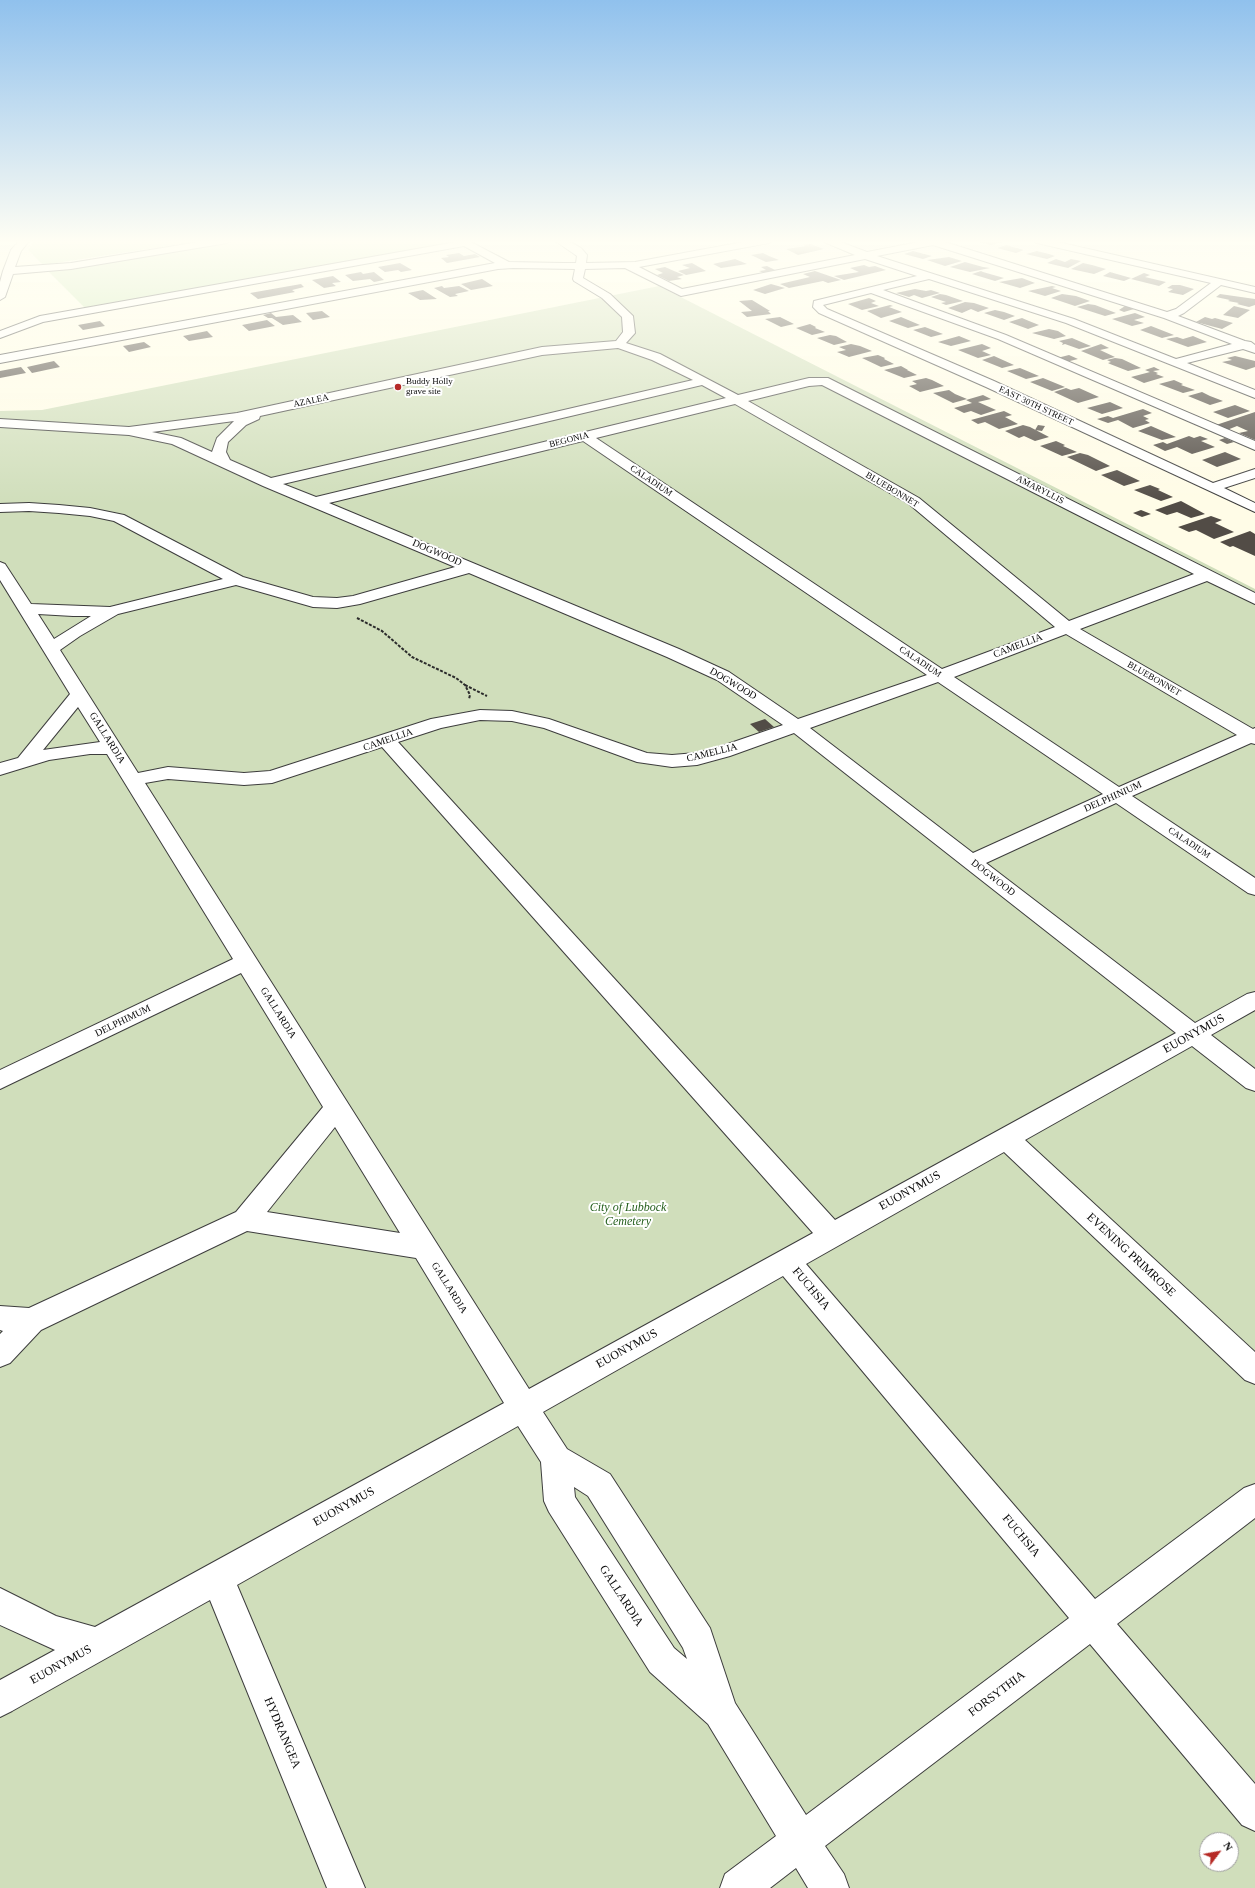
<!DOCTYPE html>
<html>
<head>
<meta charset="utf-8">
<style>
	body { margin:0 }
	#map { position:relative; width:1255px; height:1888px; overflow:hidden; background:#fffce7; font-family:"Times New Roman",serif }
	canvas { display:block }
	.north { position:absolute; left:1199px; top:1832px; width:40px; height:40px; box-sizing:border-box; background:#fff; border:1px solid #9d9d9d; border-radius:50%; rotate:58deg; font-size:11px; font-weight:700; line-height:16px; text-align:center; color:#0a0a0a }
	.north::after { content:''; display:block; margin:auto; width:14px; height:18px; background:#b62a26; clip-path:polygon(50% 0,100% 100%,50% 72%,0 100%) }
</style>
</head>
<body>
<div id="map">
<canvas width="1255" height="1888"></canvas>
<div class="north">N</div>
</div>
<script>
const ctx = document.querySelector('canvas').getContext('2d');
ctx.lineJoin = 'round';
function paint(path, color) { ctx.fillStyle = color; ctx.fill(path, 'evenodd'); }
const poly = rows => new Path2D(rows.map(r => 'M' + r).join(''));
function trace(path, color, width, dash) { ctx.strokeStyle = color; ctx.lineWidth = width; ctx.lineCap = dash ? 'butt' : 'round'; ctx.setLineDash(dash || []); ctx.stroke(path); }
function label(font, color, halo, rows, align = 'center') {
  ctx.font = font + ' "Times New Roman",serif'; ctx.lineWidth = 4; ctx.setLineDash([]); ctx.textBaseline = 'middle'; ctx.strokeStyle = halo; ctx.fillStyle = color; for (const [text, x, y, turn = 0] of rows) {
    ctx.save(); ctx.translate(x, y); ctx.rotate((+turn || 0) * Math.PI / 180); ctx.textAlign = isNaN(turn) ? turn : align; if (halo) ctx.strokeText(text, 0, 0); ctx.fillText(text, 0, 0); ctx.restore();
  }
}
const green = poly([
	[35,240,206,240,43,265,28,250],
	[245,240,454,240,455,241,448,244,86,309,48,271]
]);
const cemetery = poly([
	[659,286,1255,589,1255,1888,0,1888,0,411,42,410],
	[1207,1840,1231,1840,1231,1864,1207,1864]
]);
const building = poly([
	[972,240,996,240,1002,242,991,245],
	[810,244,824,249,798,255,786,249,806,246,803,245],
	[1006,245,1013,247,1024,250,1016,253,997,248],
	[913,251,932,256,923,259,904,254],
	[1037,251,1049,254,1055,256,1047,259,1026,254],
	[459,253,464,256,475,254,480,257,447,263,441,258,449,257,446,255],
	[763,253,769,256,779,260,766,262,751,255],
	[949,257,962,261,945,266,927,260],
	[735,259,747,264,721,268,713,264],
	[1056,259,1065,262,1071,259,1081,261,1068,268,1047,263],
	[965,262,983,267,990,268,970,272,950,267],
	[400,263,412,270,401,272,398,270,385,272,378,267],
	[692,263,706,271,686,275,678,271,690,268,682,265],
	[1083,263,1092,265,1106,269,1094,274,1071,269],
	[864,265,869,267,875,266,886,270,844,280,834,276,859,272,850,268],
	[767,266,777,271,764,273,759,271,766,270,761,267],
	[665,267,674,271,684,275,677,277,682,279,669,281,657,275,663,273,655,269],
	[815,271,841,280,828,283,823,281,789,288,780,284,810,277,803,274],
	[981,271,983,272,1004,278,995,281,972,274],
	[361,272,363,274,374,272,384,280,374,282,370,279,353,281,345,275],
	[1110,272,1131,278,1124,281,1103,276],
	[1144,273,1150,275,1145,277,1166,282,1159,286,1131,279],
	[333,276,341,282,332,283,336,286,324,288,312,280],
	[1022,278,1035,283,1020,288,999,282],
	[482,279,493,286,471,290,461,284],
	[301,284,304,287,292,290,295,292,279,295,258,299,250,293],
	[771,284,785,288,765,294,753,290],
	[1172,285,1180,285,1194,289,1183,295,1168,292,1173,289,1167,288],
	[442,286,444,288,459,286,469,291,455,294,458,296,450,297,434,288],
	[1052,286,1056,287,1052,288,1061,291,1045,296,1028,291],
	[915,289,926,291,931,290,940,293,922,298,914,295,909,297,896,293],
	[423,290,437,299,420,300,408,293],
	[940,294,946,295,963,301,946,305,941,303,946,302,931,297],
	[1062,294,1076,296,1090,301,1075,306,1051,298],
	[1220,294,1255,299,1255,305,1249,307,1237,304,1239,303,1228,301,1230,300,1216,297],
	[869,298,876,301,871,303,879,306,862,310,848,304],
	[752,300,770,311,768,311,771,314,747,317,741,312,752,311,739,301],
	[965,302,974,303,989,308,978,312,971,309,962,313,948,308],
	[1088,304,1095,305,1116,313,1105,316,1077,307],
	[890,305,893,306,889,307,902,312,881,318,867,311],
	[1125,306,1134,309,1124,312,1119,310],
	[1234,306,1250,310,1238,318,1223,315],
	[995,310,1004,312,1015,316,1004,320,984,313],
	[322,311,330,317,313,320,306,313],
	[271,313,276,317,293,315,302,322,283,325,272,318,268,318,263,315],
	[1135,313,1145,317,1134,320,1144,323,1132,326,1112,319],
	[780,317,794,324,781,327,765,319],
	[901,317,920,325,908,328,889,321],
	[1205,317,1212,319,1215,318,1233,323,1222,329,1196,322],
	[1022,318,1029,321,1039,325,1028,329,1009,322],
	[267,320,275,326,249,331,242,325],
	[100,321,105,326,83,330,78,325],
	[810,324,816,327,815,328,825,332,812,335,796,328],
	[1151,326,1174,335,1162,338,1140,330],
	[925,327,943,334,931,337,913,330],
	[1049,329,1058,331,1066,336,1054,339,1032,333],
	[207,331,213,337,189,341,183,336],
	[830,335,836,336,847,342,834,345,817,338],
	[959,336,971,341,951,346,938,342],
	[1193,336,1207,342,1188,347,1166,339,1177,337,1183,339],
	[1072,338,1086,344,1091,346,1079,349,1065,344,1062,345,1063,343,1059,341],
	[144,342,151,347,129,352,123,346],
	[851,344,860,346,872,351,849,357,837,352,846,350,839,347],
	[982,344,991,348,982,351,991,355,978,358,958,350],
	[1101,344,1109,348,1100,350,1115,357,1103,360,1081,351],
	[878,355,885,358,884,359,894,364,881,367,862,358],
	[1069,355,1078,359,1066,362,1057,358],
	[994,356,1014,365,1002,368,982,360],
	[1235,356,1255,361,1255,367,1246,370,1222,362,1232,360,1227,358],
	[1115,358,1122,359,1141,368,1128,371,1110,364,1108,363,1111,362,1107,360],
	[54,361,60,367,32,373,27,367],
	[901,366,908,370,907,370,917,375,904,378,884,370],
	[21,367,26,373,0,378,0,371],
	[1154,367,1160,370,1153,371,1158,373,1156,374,1164,377,1144,383,1131,377,1150,372,1145,370],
	[1020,368,1039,376,1026,379,1007,371],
	[926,378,932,380,944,386,920,392,909,386,917,384,912,381],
	[1043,378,1065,387,1052,391,1030,382],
	[1174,380,1183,384,1181,385,1195,390,1183,393,1159,384],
	[1066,388,1071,390,1079,388,1099,397,1078,403,1054,392],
	[949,390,955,394,967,399,953,403,933,393],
	[1202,392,1210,396,1223,401,1210,405,1188,396],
	[983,395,991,399,978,402,996,410,981,415,971,411,964,413,954,408,972,403,966,400],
	[1110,402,1123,408,1102,414,1087,408],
	[1235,405,1250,411,1228,418,1213,412],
	[1143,409,1152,413,1143,416,1149,419,1145,420,1150,423,1133,428,1118,420,1108,423,1097,419,1108,416,1113,418],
	[1004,411,1012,415,1005,417,1018,424,999,429,985,422,978,424,971,420],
	[1255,412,1255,440,1239,433,1248,431,1237,426,1227,430,1216,425],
	[1023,425,1030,427,1049,437,1035,441,1024,436,1019,438,1005,431],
	[1038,425,1045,426,1042,431,1035,430],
	[1151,426,1176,437,1162,440,1138,431],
	[1189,436,1194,438,1200,436,1208,439,1201,441,1215,447,1192,454,1177,447,1165,451,1153,445,1163,442,1167,444],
	[1225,438,1234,442,1227,444,1219,440],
	[1056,441,1065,445,1063,446,1077,452,1062,456,1040,446],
	[1225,452,1241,459,1217,467,1202,460],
	[1080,453,1088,455,1110,466,1096,471,1067,457],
	[1117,470,1140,481,1124,486,1101,475],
	[1150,485,1160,489,1158,490,1173,497,1161,501,1134,490],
	[1181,501,1205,514,1191,518,1177,512,1167,515,1155,510],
	[1141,510,1151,514,1142,517,1133,513],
	[1211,516,1222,520,1215,523,1234,532,1214,539,1196,530,1189,532,1178,527],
	[1250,531,1255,534,1255,556,1233,546,1230,547,1220,542],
	[765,719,774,727,759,732,750,724]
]);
const path = poly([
	[357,618,382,631,412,657,456,678,465,685,470,695,469,699],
	[465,685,487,696]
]);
const minor = poly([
	[20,240,30,240,21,251,15,267,71,263,211,240,232,240,227,243,71,269,13,274,5,297,0,300,0,282,3,271,11,250,20,240],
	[455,240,467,240,509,262,563,263,576,263,577,256,554,240,566,240,581,248,587,255,586,263,635,262,754,240,774,240,769,243,639,267,682,289,855,255,824,242,822,240,835,240,867,252,929,240,948,240,945,242,1167,312,1176,309,1211,283,1037,243,1032,240,1049,240,1255,287,1255,293,1221,285,1184,313,1178,316,1245,341,1251,342,1255,345,1255,353,1243,349,1187,363,1255,390,1255,398,1066,323,929,279,883,290,1006,335,1255,441,1255,450,998,339,871,293,823,305,827,309,994,381,1213,483,1255,469,1255,478,1224,488,1255,503,1255,512,986,387,819,313,813,307,814,301,917,276,865,259,681,296,625,268,585,269,583,278,610,294,633,316,635,333,626,343,660,354,738,395,809,378,828,378,1255,593,1255,604,1207,581,1080,629,1253,729,1255,728,1255,744,1251,743,1132,796,1255,878,1255,895,1248,893,1116,803,986,863,1195,1023,1247,994,1255,992,1255,1010,1211,1035,1255,1069,1255,1091,1246,1088,1192,1046,1025,1140,1255,1352,1255,1384,1245,1380,1004,1152,806,1264,1095,1599,1244,1488,1255,1484,1255,1518,1117,1624,1255,1784,1255,1831,1242,1825,1090,1644,825,1846,844,1874,849,1888,808,1888,796,1868,770,1888,720,1888,725,1874,776,1836,708,1724,650,1672,549,1512,544,1501,541,1462,518,1426,237,1585,365,1888,327,1888,210,1600,12,1711,0,1717,0,1680,55,1650,0,1625,0,1588,56,1616,95,1627,504,1403,416,1258,247,1231,41,1330,10,1363,0,1367,0,1334,3,1331,0,1330,0,1306,29,1308,236,1212,323,1107,241,973,0,1089,0,1070,233,959,107,754,90,754,49,760,0,775,0,763,18,758,70,694,0,580,0,562,5,564,31,604,110,607,223,579,114,521,90,516,59,513,29,511,0,512,0,504,29,503,59,505,90,508,124,515,243,577,313,597,337,598,353,596,455,567,263,486,172,444,129,435,0,427,0,419,129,427,237,413,542,347,616,341,623,332,622,317,602,298,574,281,573,279,575,269,513,268,498,269,0,363,0,355,495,263,464,246,43,322,0,338,0,331,40,316,456,242,455,240],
	[933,245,1164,318,1232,344,1176,359,1074,319,877,256,933,245],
	[618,348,652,360,693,380,271,478,230,460,226,452,228,442,246,425,259,419,260,416,542,355,618,348],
	[702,385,726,398,316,497,283,484,702,385],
	[822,385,1194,574,1069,621,919,498,748,401,809,386,822,385],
	[735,404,909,504,1055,627,942,669,596,438,735,404],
	[234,421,217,438,212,452,181,438,152,432,234,421],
	[583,441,927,675,798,719,729,672,679,649,329,503,583,441],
	[469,573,667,657,717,680,783,725,716,748,696,753,672,755,647,753,549,719,512,711,480,710,431,719,270,771,244,773,168,767,138,773,60,650,80,636,118,614,236,585,313,607,337,608,360,604,469,573],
	[38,614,73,616,91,616,54,639,38,614],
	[1066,634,1237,735,1119,787,954,677,1066,634],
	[938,682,1103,794,973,853,810,728,938,682],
	[78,707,100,742,43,750,78,707],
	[480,720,512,721,544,728,637,762,672,767,697,765,730,756,794,733,1176,1033,835,1220,398,742,441,728,480,720],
	[382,747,813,1233,529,1389,145,783,168,779,244,785,272,783,382,747],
	[335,1127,400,1233,267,1212,335,1127],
	[783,1276,1069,1618,806,1815,735,1703,710,1628,610,1474,567,1449,543,1412,783,1276],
	[574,1487,588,1496,683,1648,687,1659,674,1648,575,1497,574,1487]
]);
const markers = [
	[398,387,4,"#b62a26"]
];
const farPoinames = [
	["Buddy Holly",406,382],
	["grave site",406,392]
];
const farStreetnames = [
	["AZALEA",311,401,-12],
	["EAST 30TH STREET",1036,406,25],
	["BEGONIA",569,440,-14],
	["CALADIUM",651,481,34],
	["BLUEBONNET",892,490,31],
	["AMARYLLIS",1040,490,27],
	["CALADIUM",920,662,34],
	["BLUEBONNET",1154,679,30],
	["CALADIUM",1189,843,34]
];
const streetNames = [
	["DOGWOOD",437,553,23],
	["CAMELLIA",1018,646,-21],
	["DOGWOOD",733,684,31],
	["GALLARDIA",107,738,58],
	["CAMELLIA",388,740,-19],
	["CAMELLIA",712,753,-14],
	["DELPHINIUM",1113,797,-24],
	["DOGWOOD",993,878,38],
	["GALLARDIA",278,1013,58],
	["DELPHIMUM",123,1021,-26],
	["GALLARDIA",449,1288,58]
];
const nearStreetnames = [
	["EUONYMUS",1194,1034,-29],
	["EUONYMUS",910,1191,-29],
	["EVENING PRIMROSE",1131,1255,43],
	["FUCHSIA",811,1289,50],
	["EUONYMUS",627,1349,-29],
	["EUONYMUS",344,1507,-29],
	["FUCHSIA",1021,1536,50],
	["GALLARDIA",621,1596,57],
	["EUONYMUS",61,1665,-29],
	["FORSYTHIA",997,1694,-37],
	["HYDRANGEA",282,1733,67]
];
const nearParknames = [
	["City of Lubbock",628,1208],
	["Cemetery",628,1222]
];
paint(green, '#cae7b3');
paint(cemetery, '#d0debb');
paint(building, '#524c46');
trace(minor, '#3d3d3d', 2);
trace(path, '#2c2c2c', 2, [3, 1.5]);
paint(minor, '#fff');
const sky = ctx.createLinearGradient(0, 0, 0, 504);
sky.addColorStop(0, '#90c1ed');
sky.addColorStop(0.48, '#fffef4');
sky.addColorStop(1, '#fffef400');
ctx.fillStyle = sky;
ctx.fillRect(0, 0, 1255, 504);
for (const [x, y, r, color] of markers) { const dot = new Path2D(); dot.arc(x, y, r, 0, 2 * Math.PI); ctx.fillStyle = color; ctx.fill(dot); trace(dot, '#fff', 1.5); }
label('9px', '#0a0a0a', '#fff', farPoinames, 'left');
label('9px', '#0a0a0a', '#fff', farStreetnames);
label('10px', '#0a0a0a', '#fff', streetNames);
label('12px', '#0a0a0a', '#fff', nearStreetnames);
label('italic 12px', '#255f1d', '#fff', nearParknames);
</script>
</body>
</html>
